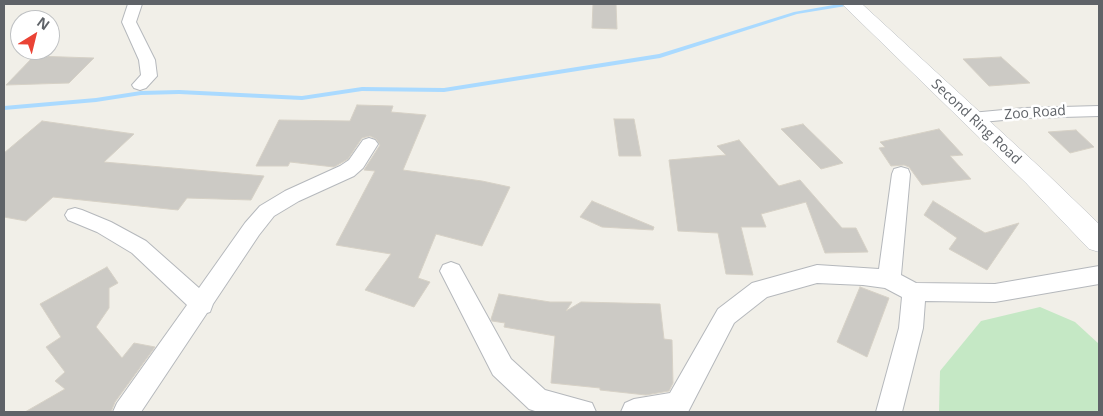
<!DOCTYPE html>
<html>
<head>
<meta charset="utf-8">
<style>
	body { margin:0 }
	#map { position:relative; width:1103px; height:416px; overflow:hidden; background:#f1efe8; font-family:"Open Sans",sans-serif }
	canvas { display:block }
	.frame { position:absolute; inset:0; border:5px solid #5f6368; pointer-events:none }
	.north { position:absolute; left:10px; top:10px; width:50px; height:50px; box-sizing:border-box; background:#fff; border:1px solid #bfc1c3; border-radius:50%; rotate:36deg; font-size:14px; font-weight:700; line-height:20px; text-align:center; color:#5f6368 }
	.north::after { content:''; display:block; margin:auto; width:18px; height:22px; background:#ea4335; clip-path:polygon(50% 0,100% 100%,50% 72%,0 100%) }
</style>
</head>
<body>
<div id="map">
<canvas width="1103" height="416"></canvas>
<div class="frame"></div>
<div class="north">N</div>
</div>
<script>
const ctx = document.querySelector('canvas').getContext('2d');
ctx.lineJoin = 'round';
function paint(path, color) { ctx.fillStyle = color; ctx.fill(path, 'evenodd'); }
const poly = rows => new Path2D(rows.map(r => 'M' + r).join(''));
function trace(path, color, width, dash) { ctx.strokeStyle = color; ctx.lineWidth = width; ctx.lineCap = dash ? 'butt' : 'round'; ctx.setLineDash(dash || []); ctx.stroke(path); }
function label(font, color, halo, rows, align = 'center') {
  ctx.font = font + ' "Open Sans",sans-serif'; ctx.lineWidth = 5; ctx.setLineDash([]); ctx.textBaseline = 'middle'; ctx.strokeStyle = halo; ctx.fillStyle = color; for (const [text, x, y, turn = 0] of rows) {
    ctx.save(); ctx.translate(x, y); ctx.rotate((+turn || 0) * Math.PI / 180); ctx.textAlign = isNaN(turn) ? turn : align; if (halo) ctx.strokeText(text, 0, 0); ctx.fillText(text, 0, 0); ctx.restore();
  }
}
const green = poly([
	[1040,307,1075,322,1099,344,1099,412,939,412,940,371,981,321]
]);
const stream = poly([
	[839,4,849,4,846,6,797,14,660,58,444,92,362,91,302,100,179,94,141,95,96,102,4,110,4,106,96,98,141,91,179,90,302,96,362,87,444,88,659,54,794,12,839,4]
]);
const building = poly([
	[593,4,616,4,617,29,592,28,593,4],
	[34,56,94,58,69,83,6,85,34,56],
	[1001,57,1030,83,989,86,963,59,1001,57],
	[357,105,393,106,391,112,426,115,403,170,482,181,510,187,482,246,436,234,418,278,430,282,414,307,365,290,391,254,336,245,375,171,364,170,380,145,376,139,370,136,362,138,348,159,334,167,290,162,288,166,256,166,279,120,350,121,357,105],
	[614,119,634,119,641,156,619,156,614,119],
	[42,121,134,134,104,162,264,176,251,200,187,198,178,210,53,197,26,221,4,217,4,153,42,121],
	[803,124,843,163,821,169,781,129,803,124],
	[939,129,963,155,950,156,971,179,922,185,909,167,904,165,891,166,879,148,885,147,880,142,939,129],
	[1076,130,1094,147,1070,153,1048,132,1076,130],
	[739,140,779,186,800,180,842,228,856,228,868,252,825,253,806,202,761,214,766,227,741,227,753,275,726,274,718,233,678,231,669,160,726,155,717,146,739,140],
	[592,201,654,227,653,230,602,227,580,217,592,201],
	[933,201,985,233,1019,223,987,270,949,249,957,238,924,215,933,201],
	[107,267,118,283,109,288,109,308,96,327,122,358,134,343,155,347,115,402,111,412,25,412,65,389,55,381,65,372,46,347,61,337,40,304,107,267],
	[860,287,889,298,867,357,837,342,860,287],
	[499,294,550,302,572,302,566,311,581,302,660,304,664,339,672,340,673,383,669,391,646,395,600,390,600,388,551,383,555,336,504,327,505,323,492,321,491,319,499,294]
]);
const street = poly([
	[128,4,142,4,136,22,155,60,157,76,146,88,140,90,134,88,132,85,141,75,139,60,122,22,128,4],
	[1099,106,1099,116,1025,118,971,123,965,122,962,118,965,114,971,113,1025,108,1099,106],
	[369,138,375,140,378,144,363,168,354,176,299,201,274,216,259,235,213,304,210,312,207,313,141,412,113,412,117,403,187,305,132,253,97,232,68,220,65,215,68,210,75,208,82,210,111,222,146,241,199,288,245,223,260,206,285,191,340,166,349,160,363,140,369,138],
	[901,167,908,169,910,174,901,275,916,283,995,284,1099,266,1099,284,995,302,925,301,923,328,902,412,876,412,899,328,902,297,885,288,863,285,817,283,767,297,734,323,688,412,621,412,625,403,634,399,670,393,718,309,752,283,817,265,879,269,892,174,894,169,901,167],
	[451,262,459,265,511,359,545,390,592,403,596,412,538,412,529,409,493,375,440,271,443,265,451,262]
]);
const secondary = poly([
	[842,4,862,4,1044,171,1099,224,1099,252,1089,249,1026,183,842,4]
]);
const streetNames = [
	["Zoo Road",1035,113,-4],
	["Second Ring Road",976,122,43]
];
paint(green, '#c5e8c5');
paint(stream, '#aadaff');
paint(building, '#cccac5');
trace(building, '#d6d1c6', 1);
trace(street, '#b5b8bc', 2);
trace(secondary, '#b6babf', 1);
paint(street, '#fff');
paint(secondary, '#fff');
label('14px', '#5f6368', '#fff', streetNames);
</script>
</body>
</html>
